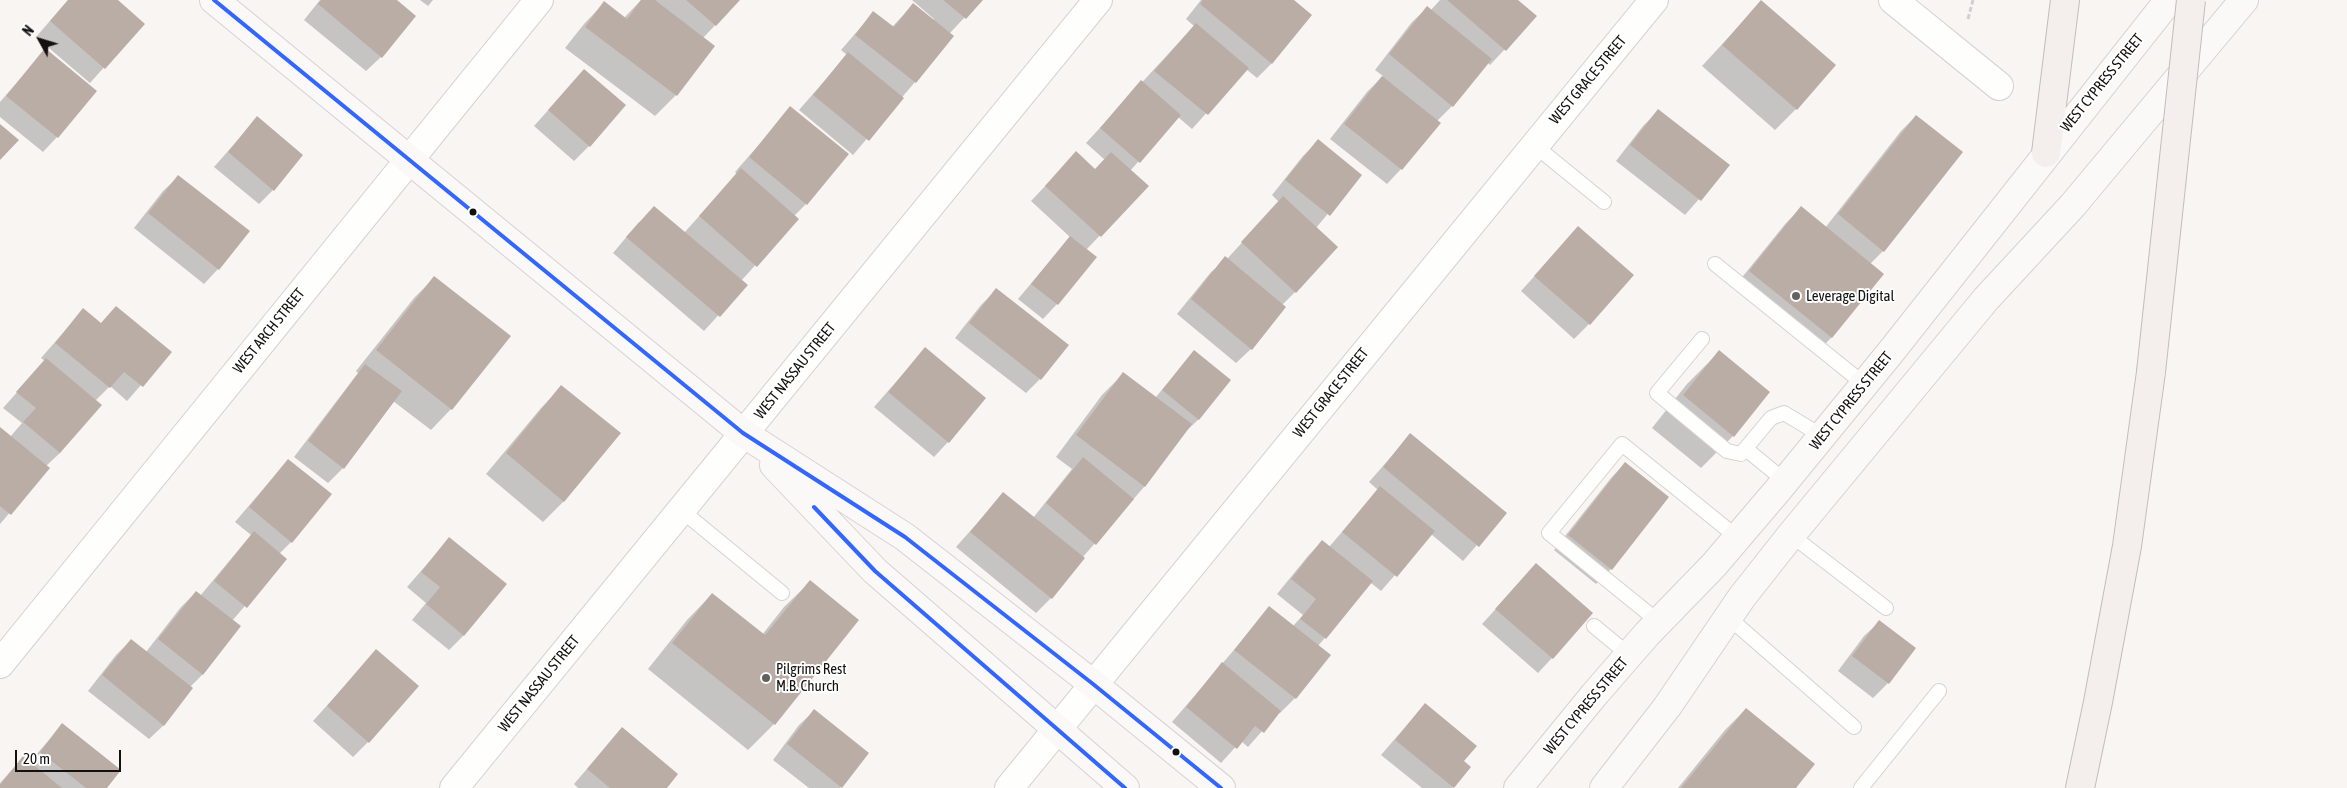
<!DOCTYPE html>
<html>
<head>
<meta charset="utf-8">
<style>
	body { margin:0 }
	#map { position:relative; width:2347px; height:788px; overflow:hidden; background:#f8f5f3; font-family:"Asap Condensed",sans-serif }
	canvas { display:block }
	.north { position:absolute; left:15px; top:15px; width:50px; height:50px; -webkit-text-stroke:4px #fff; paint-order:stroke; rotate:309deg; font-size:14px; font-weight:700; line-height:20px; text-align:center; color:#131110 }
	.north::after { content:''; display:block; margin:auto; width:18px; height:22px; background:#131110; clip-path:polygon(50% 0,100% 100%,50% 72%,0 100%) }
	.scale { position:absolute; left:15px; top:750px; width:106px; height:22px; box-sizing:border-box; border:2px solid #131110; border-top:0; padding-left:6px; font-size:15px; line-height:18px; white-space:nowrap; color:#131110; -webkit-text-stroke:4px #fff; paint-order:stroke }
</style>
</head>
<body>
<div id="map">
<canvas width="2347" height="788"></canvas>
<div class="north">N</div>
<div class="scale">20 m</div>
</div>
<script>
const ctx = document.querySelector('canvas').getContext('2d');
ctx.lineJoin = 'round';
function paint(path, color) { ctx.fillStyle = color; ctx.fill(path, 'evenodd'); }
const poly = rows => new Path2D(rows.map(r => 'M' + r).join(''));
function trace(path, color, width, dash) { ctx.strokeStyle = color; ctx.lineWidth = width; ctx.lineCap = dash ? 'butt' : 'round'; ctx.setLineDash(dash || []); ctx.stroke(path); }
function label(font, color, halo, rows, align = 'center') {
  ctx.font = font + ' "Asap Condensed",sans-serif'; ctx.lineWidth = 4; ctx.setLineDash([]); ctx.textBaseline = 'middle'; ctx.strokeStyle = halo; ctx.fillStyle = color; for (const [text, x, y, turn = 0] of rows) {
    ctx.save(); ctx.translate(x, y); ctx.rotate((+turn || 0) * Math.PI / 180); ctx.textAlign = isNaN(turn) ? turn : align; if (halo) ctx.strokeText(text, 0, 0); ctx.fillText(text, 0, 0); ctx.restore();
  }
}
const shadow = poly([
	[68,0,116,0,143,24,90,83,36,37],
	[320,0,395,0,381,57,366,71,304,20],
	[420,0,433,0,428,6],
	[641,0,739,0,703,38,676,95,655,116,565,48,584,24,604,3,624,18],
	[912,0,981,0,949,34,915,82,853,155,799,110,847,55,841,50,873,13,892,27,913,5,932,21,934,19],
	[1201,0,1292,0,1271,64,1257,78,1246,69,1192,129,1178,117,1130,171,1147,186,1086,250,1057,304,1043,319,1018,299,1070,237,1031,201,1062,168,1095,170,1105,160,1086,143,1194,26,1186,19],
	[1440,0,1516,0,1535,17,1490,65,1487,62,1452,106,1437,121,1401,169,1387,184,1330,139,1367,92,1383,76,1375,70,1412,22,1427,8,1430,11],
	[1761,2,1796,109,1775,130,1702,66],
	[45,50,57,137,43,152,0,117,0,102],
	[584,70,589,146,574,161,534,126],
	[791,108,806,204,794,216,797,219,741,281,746,285,704,331,613,253,639,222,684,233,737,174,735,172],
	[1658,111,1728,166,1685,215,1616,161,1643,126],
	[1916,116,1883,251,1870,264,1882,274,1831,338,1817,352,1735,286,1786,223,1801,208,1825,228,1901,131],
	[257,118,273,190,259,204,214,167],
	[1318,141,1360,175,1316,228,1295,292,1282,305,1251,349,1236,363,1177,314,1211,272,1227,259,1279,202,1272,195,1303,156],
	[178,177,218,269,204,284,134,228,163,191],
	[1578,228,1589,324,1574,339,1521,291],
	[435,277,451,409,431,430,393,401,343,468,328,483,294,457,358,373,356,371,414,298],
	[996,290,1040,379,1026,393,955,338,981,305],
	[83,310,100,324,170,352,127,401,110,386,95,401,60,453,46,466,48,468,0,524,0,429,10,437,22,423,3,408,45,361,41,358],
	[925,349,948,442,934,457,874,407],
	[1194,352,1199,419,1184,433,1144,487,1082,558,1051,598,1036,613,956,547,1003,494,1033,518,1072,469,1056,457,1102,395,1123,374,1155,398],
	[1719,352,1733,436,1701,468,1652,428,1687,384],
	[561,387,564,501,543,522,486,474,541,408],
	[1411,434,1505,513,1463,561,1431,534,1381,591,1371,583,1318,646,1330,655,1295,698,1280,713,1279,712,1248,747,1241,741,1221,763,1172,722,1270,608,1293,626,1303,615,1277,594,1308,556,1322,541,1329,547,1378,490,1369,482],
	[288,460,291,542,279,554,285,559,232,621,240,626,202,675,190,687,164,725,149,739,88,691,116,655,131,640,146,652,181,607,196,592,200,596,251,535,235,522],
	[1625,463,1668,497,1611,569,1596,584,1554,550,1611,478],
	[449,539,464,635,449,650,412,620,426,603,407,587],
	[1536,565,1552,658,1538,673,1482,624],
	[810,582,857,620,774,724,748,750,648,669,687,620,712,594,762,635,784,607],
	[1879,622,1888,683,1873,698,1838,671,1864,636],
	[376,651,368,742,353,757,313,721],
	[1425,704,1463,761,1470,767,1452,788,1422,788,1381,755],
	[1746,709,1794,788,1678,788,1725,730],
	[814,711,867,753,840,788,809,788,773,760,799,725],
	[62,725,105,788,0,788,0,783,9,773,23,758,29,763],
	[622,728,665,788,578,788,574,784]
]);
const building = poly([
	[68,0,118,0,145,24,105,69,50,21],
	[321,0,397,0,416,16,382,58,318,4],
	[641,0,655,0,715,46,677,96,585,27,604,1,627,19],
	[686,0,740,0,716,26],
	[943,0,983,0,966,19],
	[1203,0,1294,0,1312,15,1272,64,1200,4],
	[1447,0,1518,0,1537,16,1506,51],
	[1761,0,1836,65,1797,110,1722,45],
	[913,3,954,36,916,83,855,35,873,11,894,27],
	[1427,6,1492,59,1453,107,1389,54],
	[1196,23,1249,68,1208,115,1154,71],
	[45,48,97,91,58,138,6,96],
	[848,52,904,98,869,141,813,95],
	[584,69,626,105,590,147,548,110],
	[1382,76,1441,123,1402,170,1344,124],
	[1141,80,1181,115,1140,163,1100,128],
	[790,106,849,154,807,205,749,157],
	[1658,109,1730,165,1701,201,1630,145],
	[1916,115,1963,152,1884,252,1838,214],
	[257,116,303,155,274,191,228,152],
	[0,124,19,140,0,160],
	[1318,139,1362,175,1330,216,1285,180],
	[1076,151,1095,169,1111,152,1149,186,1101,237,1045,186],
	[741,168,799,219,757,267,699,216],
	[178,175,250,231,219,270,148,213],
	[1283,196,1338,247,1296,293,1241,242],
	[654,206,748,285,720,317,626,237],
	[1801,206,1884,274,1832,338,1749,271],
	[1578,226,1634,275,1590,325,1534,276],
	[1070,236,1097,257,1058,305,1031,284],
	[1225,256,1286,307,1252,350,1191,299],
	[434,276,511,336,452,410,376,350],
	[996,288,1069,345,1041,380,969,323],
	[116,306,172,352,143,387,124,372,110,388,55,343,83,308,101,323],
	[925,347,986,398,949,443,888,392],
	[1194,350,1231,380,1199,420,1162,390],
	[1719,350,1770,392,1734,437,1683,395],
	[46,358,102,405,60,453,23,422,36,408,16,392],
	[365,364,402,391,344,469,308,441],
	[1123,372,1192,424,1145,487,1076,435],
	[561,385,621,433,564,502,506,453],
	[0,427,50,468,11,515,0,506],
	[1410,433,1507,513,1479,547,1383,467],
	[1083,457,1134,499,1096,545,1046,503],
	[288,459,332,494,292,543,249,507],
	[1625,462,1669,497,1612,570,1568,535],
	[1380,486,1435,531,1397,577,1342,532],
	[1003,492,1085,558,1052,599,970,532],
	[254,531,287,559,247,608,214,581],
	[449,537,507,584,464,636,426,604,440,587,421,572],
	[1322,540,1373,581,1326,639,1300,619,1316,599,1291,579],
	[1536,563,1593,613,1553,659,1495,609],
	[810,580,859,620,775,725,672,643,712,593,765,635],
	[196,591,241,626,203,675,158,639],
	[1269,606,1331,655,1296,699,1234,650],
	[1879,620,1916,648,1889,684,1852,656],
	[131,639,193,688,164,726,102,675],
	[376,649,419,686,369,743,327,706],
	[1222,662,1281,711,1264,733,1255,726,1237,749,1186,707],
	[1425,703,1477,746,1464,761,1471,767,1454,788,1395,740],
	[1746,708,1815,764,1796,788,1681,788],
	[814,709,869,753,842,788,787,744],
	[62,723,121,770,107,788,86,788,40,752],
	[622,727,678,774,667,788,610,788,587,769],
	[23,756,62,788,0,788,0,785]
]);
const path = poly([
	[1968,19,1973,0]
]);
const lane = poly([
	[1534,145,1604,202],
	[1715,264,1864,384],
	[1702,339,1657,393,1727,451,1741,454,1771,418,1784,413,1822,436],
	[1746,449,1785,481],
	[681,510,782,593],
	[1791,535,1886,608],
	[1728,617,1854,727],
	[1659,622,1549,533,1622,444,1738,538],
	[1594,626,1629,655],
	[1861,788,1939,691]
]);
const street = poly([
	[1893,0,1999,86],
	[0,664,539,0],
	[454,788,1098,0],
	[1009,788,1654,0]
]);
const secondary = poly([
	[214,0,743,433,905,537,1093,684,1221,788],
	[774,465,875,571,1125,788],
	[1518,788,1594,695,1647,634,1714,565,1777,491,1890,353,2169,0],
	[1604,788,1667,707,1742,597,1791,535,1986,299,2073,205,2244,0]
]);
const highway = poly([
	[2046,153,2065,0],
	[2080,788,2098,702,2127,546,2151,372]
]);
const highwayBridge = poly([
	[2151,372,2191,0]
]);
const bus1 = poly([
	[214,0,743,433,905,537,1093,684,1221,788],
	[814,507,875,571,1125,788]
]);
const markers = [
	[473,212,4.5,"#131110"],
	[1796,296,5,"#63615f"],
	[766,678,5,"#63615f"],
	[1176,752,4.5,"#131110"]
];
const streetNames = [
	["WEST GRACE STREET",1588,80,-50],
	["WEST CYPRESS STREET",2102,83,-51],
	["WEST ARCH STREET",269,331,-51],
	["WEST NASSAU STREET",795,371,-51],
	["WEST GRACE STREET",1331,393,-51],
	["WEST CYPRESS STREET",1851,401,-51],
	["WEST NASSAU STREET",539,684,-51],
	["WEST CYPRESS STREET",1586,706,-50]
];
const poiNames = [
	["Leverage Digital",1806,296],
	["Pilgrims Rest",776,669],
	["M.B. Church",776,686]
];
paint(shadow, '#0003');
paint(building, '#baada5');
trace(lane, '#d5d3d2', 16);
trace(street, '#d5d3d2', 30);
trace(secondary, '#d5d3d2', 30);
trace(highway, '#c4bcba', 30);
trace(path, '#d1d0d0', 3, [5, 2.5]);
trace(lane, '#fefefd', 14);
trace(street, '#fefefd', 28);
trace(secondary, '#fbf8f8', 28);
trace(highway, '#f4eeed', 28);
trace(highwayBridge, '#c4bcba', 30, []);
trace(highwayBridge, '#f4eeed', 28);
trace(bus1, '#36f', 4);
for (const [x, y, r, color] of markers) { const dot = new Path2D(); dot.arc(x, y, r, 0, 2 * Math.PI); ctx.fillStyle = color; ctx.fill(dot); trace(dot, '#fff', 2); }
label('15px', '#131110', '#fff', streetNames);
label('15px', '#131110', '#fff', poiNames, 'left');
</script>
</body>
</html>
